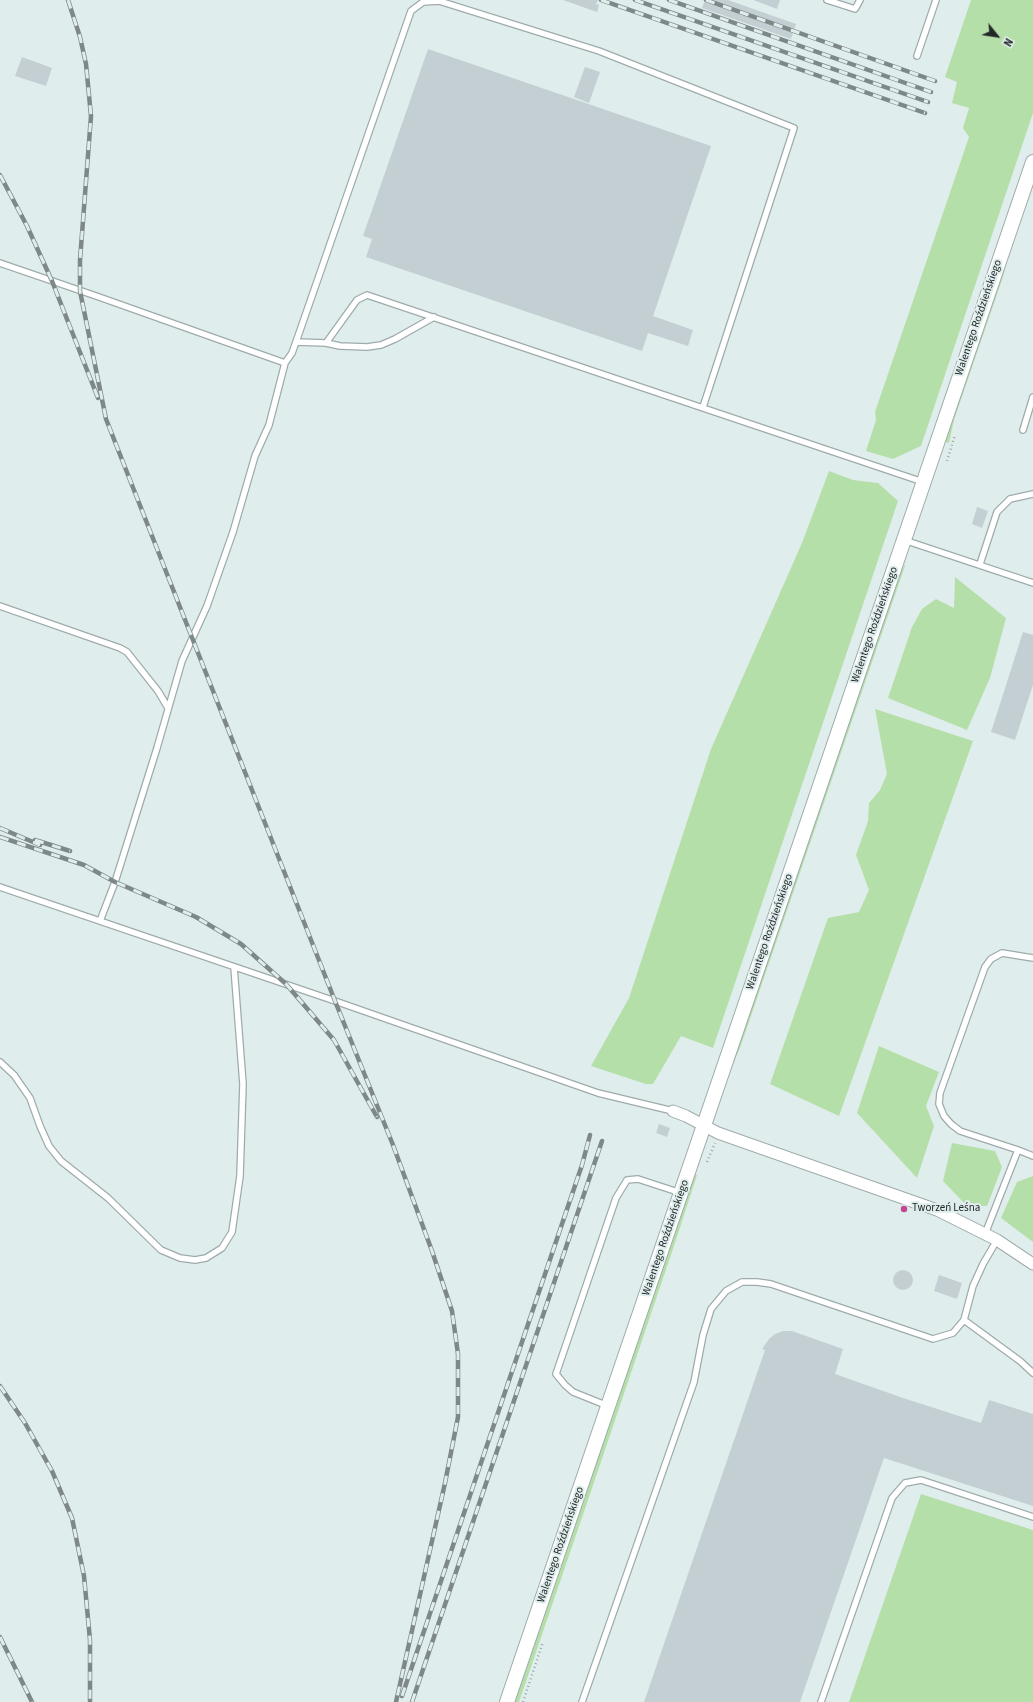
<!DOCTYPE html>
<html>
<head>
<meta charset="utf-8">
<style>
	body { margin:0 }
	#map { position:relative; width:1033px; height:1702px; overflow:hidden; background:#e0eded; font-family:"Source Sans 3",sans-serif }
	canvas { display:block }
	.north { position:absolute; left:977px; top:16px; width:40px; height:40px; -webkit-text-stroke:3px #e0eded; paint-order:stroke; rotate:120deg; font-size:11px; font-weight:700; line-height:16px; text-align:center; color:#222727 }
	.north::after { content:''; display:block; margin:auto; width:14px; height:18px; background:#222727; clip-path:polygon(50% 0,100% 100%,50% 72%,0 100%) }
</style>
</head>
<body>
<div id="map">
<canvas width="1033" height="1702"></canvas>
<div class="north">N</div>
</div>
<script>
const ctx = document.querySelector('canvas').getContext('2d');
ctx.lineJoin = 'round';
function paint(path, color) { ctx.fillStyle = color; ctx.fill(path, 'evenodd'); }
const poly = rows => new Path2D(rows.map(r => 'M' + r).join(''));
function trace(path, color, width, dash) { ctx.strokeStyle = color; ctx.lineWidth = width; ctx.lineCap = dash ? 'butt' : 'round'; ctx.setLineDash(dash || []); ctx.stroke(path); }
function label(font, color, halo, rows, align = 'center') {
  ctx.font = font + ' "Source Sans 3",sans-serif'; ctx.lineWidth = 4; ctx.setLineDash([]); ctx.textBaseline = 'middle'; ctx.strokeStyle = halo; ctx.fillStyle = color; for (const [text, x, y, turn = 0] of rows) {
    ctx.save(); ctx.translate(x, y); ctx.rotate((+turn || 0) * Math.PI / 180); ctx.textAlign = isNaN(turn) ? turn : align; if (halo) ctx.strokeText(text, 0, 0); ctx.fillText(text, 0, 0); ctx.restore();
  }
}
const green = poly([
	[971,0,1033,0,1033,113,921,446,893,459,866,451,876,420,875,412,969,137,963,128,969,108,952,103,957,82,945,77],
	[1006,265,1004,274,954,420,949,443,945,442],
	[829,471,853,480,878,483,898,501,713,1048,681,1036,653,1084,646,1084,591,1066,629,998,711,749,802,543],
	[906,563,740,1048,730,1071,901,571],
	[955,577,1006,618,990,678,967,730,888,698,912,627,922,609,936,599,954,608],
	[875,709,973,741,839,1116,770,1084,828,918,859,912,869,890,856,855,868,821,869,803,880,790,887,774],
	[879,1046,939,1072,926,1106,934,1126,917,1178,857,1113],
	[952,1143,995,1151,1002,1167,987,1206,966,1205,943,1181],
	[695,1174,697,1175,677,1237,589,1497,519,1702,515,1702],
	[1033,1176,1033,1242,1001,1218,1017,1182],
	[921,1494,1033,1530,1033,1702,849,1702]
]);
const building = poly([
	[563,0,598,0,596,4,599,5,597,12],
	[705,0,728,0,796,24,791,39,702,8],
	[753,0,780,0,777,9],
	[428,49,711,146,651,322,653,316,693,330,688,346,648,333,642,351,366,257,372,239,363,236],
	[22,57,52,68,46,86,15,76],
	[585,67,600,72,589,103,574,97],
	[977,507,988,511,982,528,972,524],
	[1023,632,1033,635,1033,685,1015,740,991,732],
	[659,1124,670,1128,667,1137,656,1133],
	'893 1280a10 10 0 1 1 20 0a10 10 0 1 1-20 0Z',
	[939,1275,962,1283,957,1299,934,1291],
	[783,1331,792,1331,843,1349,835,1374,903,1398,981,1423,989,1400,1033,1414,1033,1506,884,1458,800,1702,644,1702,765,1350,762,1349,769,1339,775,1334]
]);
const path = poly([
	[947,461,955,435],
	[707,1162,715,1143],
	[523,1702,543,1642]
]);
const service = poly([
	[827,0,855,9,860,0],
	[917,56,936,0],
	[0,263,99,297,285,363],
	[296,342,326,343,340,346,367,347,381,345,395,339,434,317],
	[326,343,357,300,367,295,923,482],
	[1023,430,1033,397],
	[904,540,1033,583],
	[980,564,997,512,1010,499,1033,494],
	[0,606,120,648,127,652,158,691,168,708],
	[0,887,335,1001,598,1093,673,1111],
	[100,921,115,882,157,748,182,661,207,606,233,532,255,456,269,425,285,363,292,353,296,342,411,11,423,2,439,1,599,51,794,128,703,407],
	[0,1062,14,1075,30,1098,40,1126,49,1146,61,1161,108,1198,161,1250,180,1258,195,1260,206,1258,222,1248,232,1232,240,1176,243,1084,234,967],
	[1018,1150,960,1131,951,1124,944,1116,939,1104,940,1093,985,967,991,959,1002,953,1033,958],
	[985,1234,1018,1150,1033,1156],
	[964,1320,1020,1361,1033,1373],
	[608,1406,573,1392,565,1385,556,1374,616,1198,627,1180,638,1179,681,1193],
	[582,1702,694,1382,703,1335,711,1309,726,1291,742,1282,757,1282,771,1284,933,1339,953,1333,964,1320,973,1286,983,1264,997,1240],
	[821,1702,892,1498,905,1483,921,1480,1033,1517]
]);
const minor = poly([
	[673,1111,686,1116,718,1133,937,1210,997,1240,1033,1264]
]);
const tertiary = poly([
	[507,1702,1033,162]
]);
const rail = poly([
	[68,0,80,37,86,64,91,116,80,260,80,291,106,419,335,1001,393,1145,432,1251,452,1311,458,1354,458,1417,445,1483,396,1702],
	[601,0,925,113],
	[635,0,928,102],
	[669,0,931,92],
	[706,0,935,81],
	[0,175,27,226,52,281,98,398],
	[0,828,40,845],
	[0,837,84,865,115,882,196,917,241,944,286,984,334,1040,377,1117],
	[35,840,70,851],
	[0,1386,25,1423,52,1471,72,1518,84,1576,90,1640,90,1702],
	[0,1637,32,1702],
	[402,1696,582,1165,590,1135],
	[412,1702,602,1141]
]);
const markers = [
	[904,1209,4,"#c44592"]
];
const streetNames = [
	["Walentego Roździeńskiego",979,318,-71],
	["Walentego Roździeńskiego",875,625,-71],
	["Walentego Roździeńskiego",770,932,-71],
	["Walentego Roździeńskiego",666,1238,-71],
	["Walentego Roździeńskiego",561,1545,-71]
];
const poiNames = [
	["Tworzeń Leśna",912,1209]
];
paint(green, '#b5dfa8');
paint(building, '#c4cfd4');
trace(service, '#9fabab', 8);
trace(minor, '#9fabab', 13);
trace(tertiary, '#9fabab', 16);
trace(path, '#9ea8a8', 2.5, [1, 3]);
trace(service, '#fff', 5.5);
trace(minor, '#fff', 11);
trace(tertiary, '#fff', 14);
trace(rail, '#7f8888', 4.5);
trace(rail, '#e0eded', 3, [9]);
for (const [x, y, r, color] of markers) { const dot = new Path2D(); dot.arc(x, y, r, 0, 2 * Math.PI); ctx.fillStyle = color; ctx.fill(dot); trace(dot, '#e0eded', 1.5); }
label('11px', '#222727', '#e0eded', streetNames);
label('11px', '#222727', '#e0eded', poiNames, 'left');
</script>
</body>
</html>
